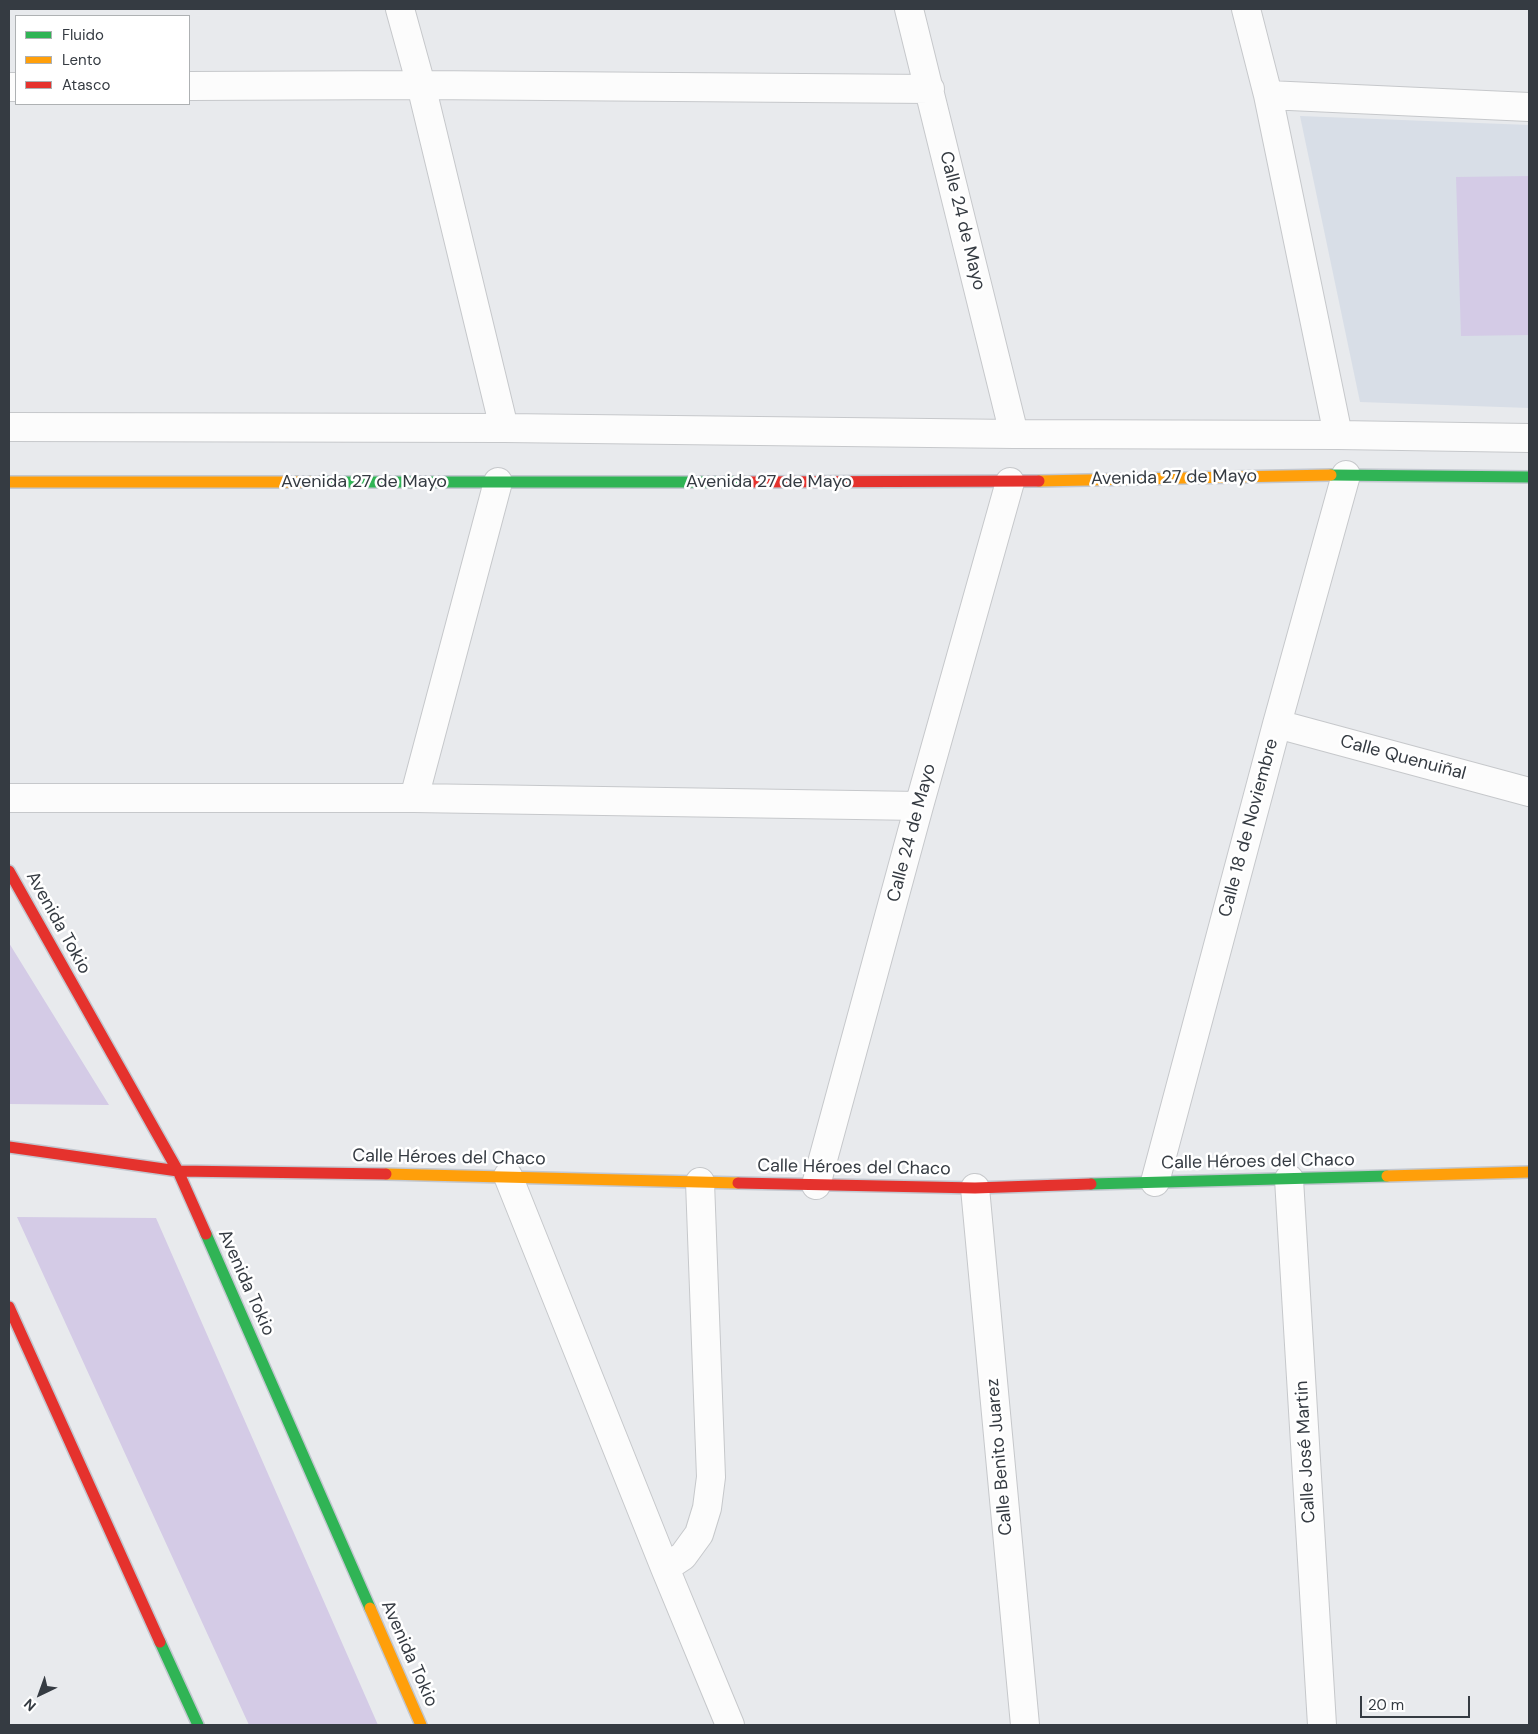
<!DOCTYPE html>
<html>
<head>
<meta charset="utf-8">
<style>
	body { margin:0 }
	#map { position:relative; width:1538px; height:1734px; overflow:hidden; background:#e8eaed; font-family:"DM Sans",sans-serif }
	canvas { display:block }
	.frame { position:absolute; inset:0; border:10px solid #353b42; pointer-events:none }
	.legend { position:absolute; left:15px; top:15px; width:175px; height:90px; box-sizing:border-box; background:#fff; border:1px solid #aeb1b3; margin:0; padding:6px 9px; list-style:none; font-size:15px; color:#353b42 }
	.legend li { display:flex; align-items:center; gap:10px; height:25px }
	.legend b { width:25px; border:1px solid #aeb1b3 }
	.north { position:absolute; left:15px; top:1669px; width:50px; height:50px; -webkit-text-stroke:4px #fff; paint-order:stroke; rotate:222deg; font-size:14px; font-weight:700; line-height:20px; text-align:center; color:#353b42 }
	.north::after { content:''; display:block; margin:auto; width:18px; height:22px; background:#353b42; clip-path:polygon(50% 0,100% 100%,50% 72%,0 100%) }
	.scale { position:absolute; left:1360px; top:1696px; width:110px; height:22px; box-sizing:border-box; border:2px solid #353b42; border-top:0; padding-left:6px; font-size:15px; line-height:18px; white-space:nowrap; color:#353b42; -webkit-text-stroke:4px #fff; paint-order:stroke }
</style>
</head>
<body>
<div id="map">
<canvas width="1538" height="1734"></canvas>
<div class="frame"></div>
<ul class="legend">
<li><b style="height:6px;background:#30b455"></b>Fluido</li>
<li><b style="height:6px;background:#ff9f0a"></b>Lento</li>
<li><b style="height:6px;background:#e5322d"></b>Atasco</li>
</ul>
<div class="north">N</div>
<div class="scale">20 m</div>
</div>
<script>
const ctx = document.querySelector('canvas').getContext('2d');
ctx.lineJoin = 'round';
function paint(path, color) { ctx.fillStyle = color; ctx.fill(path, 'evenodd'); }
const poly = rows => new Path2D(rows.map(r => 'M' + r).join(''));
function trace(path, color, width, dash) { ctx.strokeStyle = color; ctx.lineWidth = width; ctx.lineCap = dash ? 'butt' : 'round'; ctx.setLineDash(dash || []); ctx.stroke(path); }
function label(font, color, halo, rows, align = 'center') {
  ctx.font = font + ' "DM Sans",sans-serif'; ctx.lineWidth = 5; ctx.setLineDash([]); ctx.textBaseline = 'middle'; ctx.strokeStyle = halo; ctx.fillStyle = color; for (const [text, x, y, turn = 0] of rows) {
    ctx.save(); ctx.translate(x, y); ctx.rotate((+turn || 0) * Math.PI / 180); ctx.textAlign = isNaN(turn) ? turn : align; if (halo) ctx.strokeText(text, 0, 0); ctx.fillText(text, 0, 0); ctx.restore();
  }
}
const education = poly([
	[1300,116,1529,125,1529,408,1360,402]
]);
const green = poly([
	[1529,176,1529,335,1461,336,1456,177],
	[9,943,109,1105,9,1104],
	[17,1217,156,1218,378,1725,249,1725]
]);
const street = poly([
	[400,9,421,85,504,428],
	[909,9,1014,434],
	[1246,9,1268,95,1338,435],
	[189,86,421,85,930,89],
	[9,87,16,87],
	[1268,95,1529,107],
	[9,427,504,428,1014,434,1338,435,1529,438],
	[1277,724,1529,792],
	[9,798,414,798,919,806],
	[414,798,498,482],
	[508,1176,665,1568,730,1725],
	[1289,1179,1322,1725],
	[1155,1182,1277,724,1346,475],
	[816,1185,919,806,1010,482],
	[975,1188,1025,1725],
	[665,1568,683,1556,699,1534,707,1508,711,1477,700,1182]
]);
const fast = poly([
	[1331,475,1529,477],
	[312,482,744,482],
	[1091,1184,1387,1176],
	[206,1234,370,1608],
	[160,1642,198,1725]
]);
const slow = poly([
	[1039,481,1331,475],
	[9,482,312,482],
	[386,1174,738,1183],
	[1387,1176,1529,1172],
	[370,1608,421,1725]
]);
const jam = poly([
	[744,482,1039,481],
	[9,871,178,1171,206,1234],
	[9,1147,178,1171,386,1174],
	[738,1183,975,1188,1091,1184],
	[9,1307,160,1642]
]);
const streetNames = [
	["Calle 24 de Mayo",962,221,76],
	["Avenida 27 de Mayo",1174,478,-1],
	["Avenida 27 de Mayo",364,482],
	["Avenida 27 de Mayo",769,482],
	["Calle Quenuiñal",1403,758,15],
	["Calle 18 de Noviembre",1249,828,-75],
	["Calle 24 de Mayo",912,833,-75],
	["Avenida Tokio",58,923,61],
	["Calle Héroes del Chaco",449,1158,1],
	["Calle Héroes del Chaco",1258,1162,-1],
	["Calle Héroes del Chaco",854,1168,1],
	["Avenida Tokio",246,1283,66],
	["Calle José Martin",1306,1452,-93],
	["Calle Benito Juarez",1000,1457,-95],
	["Avenida Tokio",409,1654,66]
];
paint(education, '#d8dee7');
paint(green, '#d4cbe6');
trace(street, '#c6c8cb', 30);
trace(fast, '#c2c7cf', 14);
trace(slow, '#c2c7cf', 14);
trace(jam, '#c2c7cf', 14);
trace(street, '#fcfcfc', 28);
trace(fast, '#30b455', 11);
trace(slow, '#ff9f0a', 11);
trace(jam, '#e5322d', 11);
label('18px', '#353b42', '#fff', streetNames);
</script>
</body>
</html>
